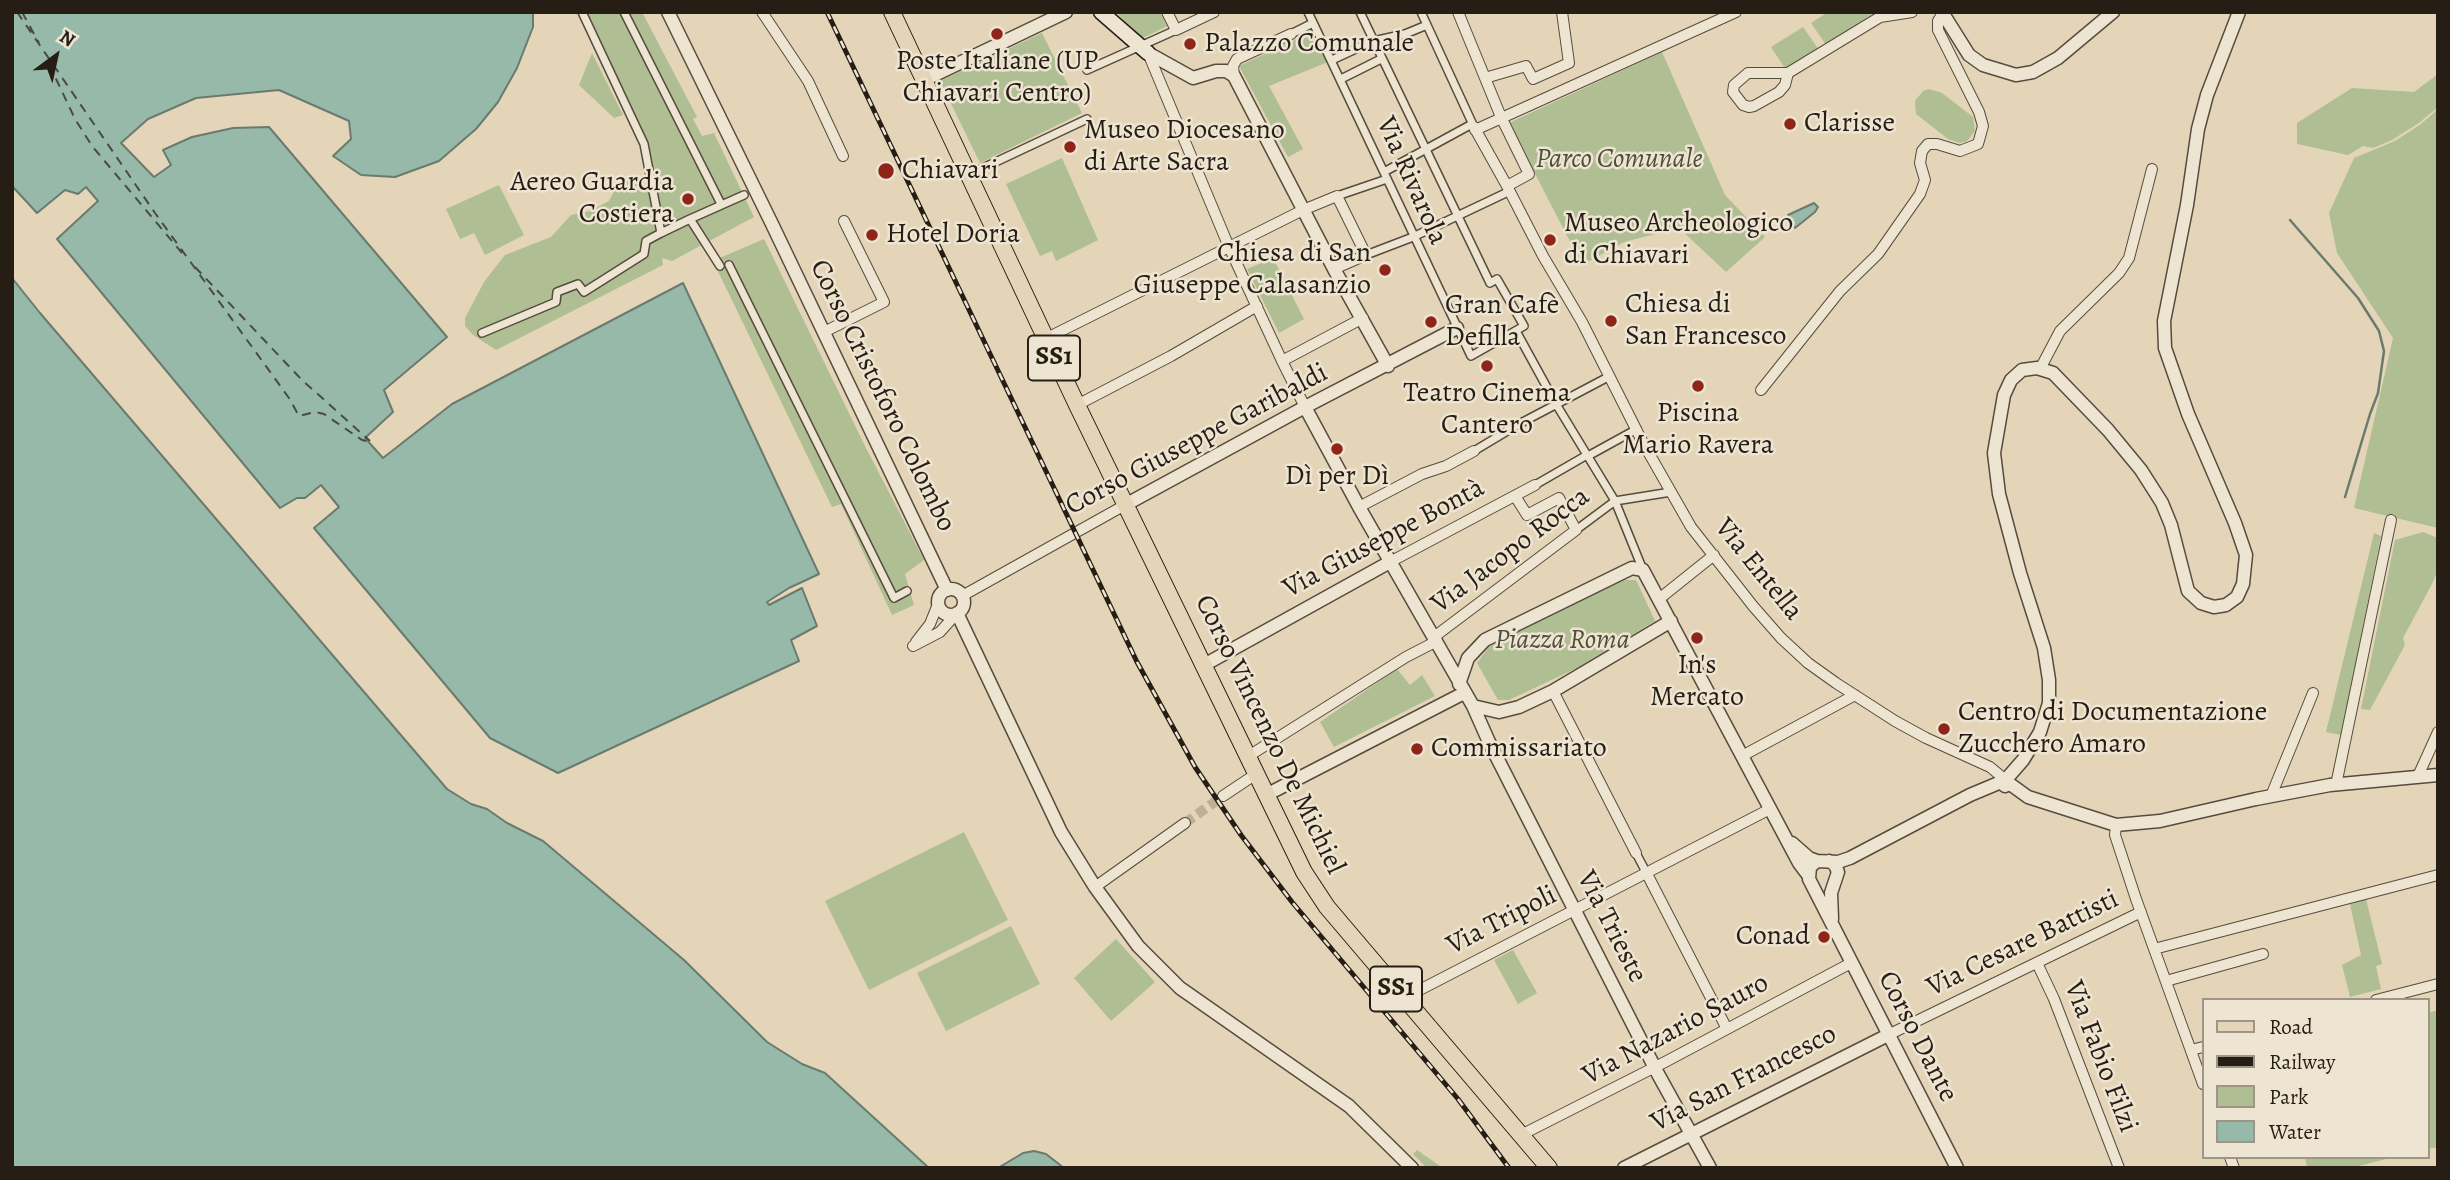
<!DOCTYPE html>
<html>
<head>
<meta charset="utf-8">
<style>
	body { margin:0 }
	#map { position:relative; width:2450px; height:1180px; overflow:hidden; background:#e4d5b8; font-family:Alegreya,serif }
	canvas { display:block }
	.frame { position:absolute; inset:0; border:14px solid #261e15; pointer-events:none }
	.legend { position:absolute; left:2202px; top:998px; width:228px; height:161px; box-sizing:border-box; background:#ede4d1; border:2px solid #9d9586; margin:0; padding:9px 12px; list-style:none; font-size:21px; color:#261e15 }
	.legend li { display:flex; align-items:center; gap:14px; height:35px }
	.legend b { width:35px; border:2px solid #9d9586 }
	.north { position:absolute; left:21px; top:21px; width:70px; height:70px; -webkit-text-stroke:5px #ede4d1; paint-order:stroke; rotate:33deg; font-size:19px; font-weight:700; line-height:28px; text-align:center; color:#261e15 }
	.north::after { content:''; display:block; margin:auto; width:24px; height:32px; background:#261e15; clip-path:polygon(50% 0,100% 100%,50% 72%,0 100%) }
</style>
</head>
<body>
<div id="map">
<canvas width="2450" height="1180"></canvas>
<div class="frame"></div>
<ul class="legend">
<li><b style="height:9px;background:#e4d5b8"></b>Road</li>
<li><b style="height:9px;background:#261e15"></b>Railway</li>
<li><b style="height:19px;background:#afbe93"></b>Park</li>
<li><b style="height:19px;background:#97b9a9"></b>Water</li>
</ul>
<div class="north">N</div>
</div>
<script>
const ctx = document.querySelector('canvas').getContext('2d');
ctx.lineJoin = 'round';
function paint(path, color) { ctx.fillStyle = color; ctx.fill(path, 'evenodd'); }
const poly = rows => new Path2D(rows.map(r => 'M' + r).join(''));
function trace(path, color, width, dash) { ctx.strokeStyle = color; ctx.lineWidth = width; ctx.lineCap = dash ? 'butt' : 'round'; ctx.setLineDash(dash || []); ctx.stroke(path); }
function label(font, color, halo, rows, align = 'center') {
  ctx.font = font + ' Alegreya,serif'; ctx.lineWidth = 5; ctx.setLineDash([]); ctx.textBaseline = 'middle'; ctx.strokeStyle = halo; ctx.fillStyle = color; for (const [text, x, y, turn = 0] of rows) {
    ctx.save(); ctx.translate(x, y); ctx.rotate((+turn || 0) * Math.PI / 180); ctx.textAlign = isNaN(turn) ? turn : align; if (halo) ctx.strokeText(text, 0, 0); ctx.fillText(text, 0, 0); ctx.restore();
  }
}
const green = poly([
	[580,12,642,12,697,117,693,119,702,136,714,133,754,217,672,261,662,258,663,265,496,350,473,335,465,326,465,318,484,282,505,255,551,237,571,215,590,211,609,201,622,176,649,190,641,140],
	[1116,12,1160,12,1167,26,1141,39],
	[1828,12,1869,12,1871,15,1826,45,1811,23],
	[1803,27,1819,50,1786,70,1771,47],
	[1314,31,1328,62,1269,86,1303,149,1288,157,1239,66],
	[1042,33,1082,113,980,163,940,81],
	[1662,52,1725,195,1765,237,1726,272,1679,228,1624,242,1582,265,1509,123],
	[592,53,623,115,614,118,579,85],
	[2438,74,2438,107,2419,123,2392,140,2373,148,2363,146,2348,155,2297,144,2297,123,2352,88,2414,92],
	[1929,89,1942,93,1973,117,1975,131,1967,141,1960,143,1948,139,1916,114,1915,101,1923,91],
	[2438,109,2438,528,2354,508,2393,338,2337,253,2329,213,2354,158,2395,141,2421,124],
	[1062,158,1098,240,1056,261,1052,251,1040,256,1006,184],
	[499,185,524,235,485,255,474,233,460,239,446,209],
	[764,239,866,448,924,560,905,574,914,605,892,615,841,504,832,507,713,261],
	[1273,258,1304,319,1279,333,1247,269],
	[2423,532,2438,538,2438,569,2433,582,2403,638,2405,645,2370,710,2361,709,2395,540],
	[2374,533,2381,536,2341,735,2326,732],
	[1625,580,1636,580,1655,621,1579,667,1509,700,1498,700,1477,663,1489,647,1560,608],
	[1397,669,1410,685,1422,675,1435,696,1334,747,1320,722],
	[964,832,1008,920,869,990,825,901],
	[2366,899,2382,964,2376,966,2381,989,2350,997,2342,965,2361,955,2350,904],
	[1011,926,1040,984,946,1031,917,973],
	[1116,939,1155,982,1111,1021,1074,978],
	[1513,950,1537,993,1518,1004,1494,960],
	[2438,1010,2438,1147,2427,1149,2427,1013],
	[1417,1150,1443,1168,1427,1168,1413,1154],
	[2305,1157,2394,1157,2351,1168,2307,1168]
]);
const water = poly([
	[12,12,533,12,533,27,517,68,498,102,476,129,439,161,395,177,361,175,333,156,351,139,349,121,279,90,196,98,148,119,121,143,154,177,171,165,163,150,192,137,233,128,269,127,447,337,384,390,393,412,365,438,383,458,452,404,683,283,819,574,789,588,767,602,769,605,802,588,817,626,791,640,799,661,558,773,490,738,314,528,339,507,321,485,305,498,297,498,280,508,57,239,98,201,86,187,78,194,65,190,37,213,12,186,12,12],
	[1814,203,1818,207,1815,212,1795,228,1788,215,1814,203],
	[12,278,40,313,447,789,471,804,487,809,507,823,543,841,684,960,767,1042,802,1064,825,1073,929,1168,12,1168,12,278],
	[1034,1151,1046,1154,1064,1168,998,1168,1023,1153,1034,1151]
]);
const stream = poly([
	[2290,220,2358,298,2379,331,2384,351,2378,393,2370,414,2345,497]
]);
const ferry = poly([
	[17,12,155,213,289,398,299,416,315,412,324,414,362,440,370,442],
	[22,12,39,43],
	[49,64,75,119,92,146,182,253],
	[195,267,302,380,370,441]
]);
const minorTunnel = poly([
	[1185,823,1223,796]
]);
const pedestrian = poly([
	[582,12,644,144,661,233,690,219,720,266],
	[624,12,721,204],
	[1308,12,1471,356,1524,326,1497,279,1490,283,1360,12],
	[1421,12,1474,127],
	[1291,34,1313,23],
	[1332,60,1373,41,1405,34,1427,25],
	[1087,70,1176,30],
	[1341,79,1381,59],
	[1384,172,1472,124],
	[968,175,1087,119],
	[1337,196,1387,179],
	[690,219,744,195],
	[1366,255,1413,237,1510,191],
	[729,265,894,598,907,591],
	[1516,331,1556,404,1615,501,1643,570],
	[482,333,556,302,557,292,578,284,584,292,644,254,646,241,661,233],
	[1474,451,1519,424,1610,376],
	[1588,456,1637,429],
	[1535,485,1587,455],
	[1576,530,1615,501,1671,492],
	[1636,853,1646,872]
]);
const minor = poly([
	[762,12,808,81,843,156],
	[1167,12,1176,30,1214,12],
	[1458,12,1501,117,1529,174,1507,186],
	[1148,53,1229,247,1282,361,1305,407],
	[1788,73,1785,85,1779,92,1754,106,1749,107,1743,105,1733,92,1734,85,1748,73,1788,73,1880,17,1912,12],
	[1234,76,1233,66,1237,59,1291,34],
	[1485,78,1526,66,1533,79,1569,63,1562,12],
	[1474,127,1507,186,1543,256,1582,322,1642,441,1691,527,1753,606,1781,638,1808,663,1836,683,1895,721,1926,738,1990,767,2002,777],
	[1475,130,1736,12],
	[824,332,884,302,844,221],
	[1045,339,1303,210,1337,196,1366,255,1334,269],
	[1282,361,1363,318],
	[2040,369,2060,331,2119,273,2129,258,2152,169],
	[1761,390,1840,291,1878,254,1920,194,1925,180,1920,163,1922,151,1928,144,1937,144,1960,151,1978,144,1983,126,1979,112,1938,30,1938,21,1943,13],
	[1077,405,1171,356,1257,306],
	[1359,507,1422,474,1446,466,1474,451],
	[1390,562,1535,485],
	[962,596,1125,505],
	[1659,599,1714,555],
	[1434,637,1576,530,1559,498,1527,515,1515,496],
	[916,642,930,624,938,604],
	[913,646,940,632,957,613],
	[1553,691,1636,853],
	[1742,756,1855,695],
	[1247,757,1406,657,1437,641],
	[2418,776,2438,732],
	[2336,785,2391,520],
	[1223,796,1256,774],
	[2271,796,2313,693],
	[2116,825,2115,835,2136,899,2203,1084],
	[1646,872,1727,1029],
	[1095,887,1185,823],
	[2154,949,2438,875],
	[2037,963,2054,999,2119,1168],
	[2166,981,2263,954],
	[1404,998,1770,809],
	[2376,1000,2438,984],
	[1888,1035,2141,912],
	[2191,1050,2203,1047],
	[1521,1135,1665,1062,1851,963],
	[2230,1157,2234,1168]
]);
const tertiary = poly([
	[668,12,772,224,947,590],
	[1942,12,1969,55,1983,65,2016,75,2033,72,2058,58,2113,12],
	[1148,53,1193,78,1216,71,1226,71,1234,76,1334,269,1388,366],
	[924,80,1066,12],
	[1305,407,1359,507,1473,706,1489,742,1658,1074,1710,1168],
	[1125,505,1305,407,1457,328],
	'938 602a13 13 0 1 1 26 0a13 13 0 1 1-26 0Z',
	[957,613,1061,832,1095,887,1138,946,1180,988,1349,1106,1412,1168],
	[1204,665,1390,562],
	[1459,684,1468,658,1485,640,1632,568,1643,570,1799,863,1808,875],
	[1473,706,1499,712,1519,707,1553,691,1671,621],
	[2009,776,2023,760,2040,732,2049,703,2049,680,2044,648,2020,573,1999,494,1994,453,2004,395,2011,380,2022,370,2037,368,2053,373,2108,430,2141,470,2162,503,2171,525,2188,591,2201,603,2214,607,2226,605,2237,597,2243,584,2246,555,2235,523,2188,414,2165,348,2164,321,2187,205,2198,129,2207,95,2239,12],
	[2001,782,2005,786,2010,784,2028,797,2116,825,2160,821,2256,799,2330,785,2438,775],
	[1266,795,1464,693],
	[1792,843,1809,858,1817,861,1838,862,1850,858,1970,795,2001,782],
	[1817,861,1810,867,1809,879,1957,1168],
	[1829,861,1835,865,1838,872,1831,893,1832,919],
	[1624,1168,1888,1035]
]);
const secondary = poly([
	[1101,12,1148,53]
]);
const primary = poly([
	[892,12,1077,405,1304,872,1327,907,1549,1168]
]);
const rail = poly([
	[827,12,1137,662,1195,767,1241,835,1292,902,1458,1099,1509,1168]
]);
const markers = [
	[997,34,7,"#8f2418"],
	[1190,44,7,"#8f2418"],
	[1790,124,7,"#8f2418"],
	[1070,147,7,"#8f2418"],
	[886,171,9,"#8f2418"],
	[688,199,7,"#8f2418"],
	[872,235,7,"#8f2418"],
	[1550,240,7,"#8f2418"],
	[1385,270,7,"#8f2418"],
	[1611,321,7,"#8f2418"],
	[1431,322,7,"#8f2418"],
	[1487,366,7,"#8f2418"],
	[1698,386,7,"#8f2418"],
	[1337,449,7,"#8f2418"],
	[1697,638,7,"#8f2418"],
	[1944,729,7,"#8f2418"],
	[1417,749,7,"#8f2418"],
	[1824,937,7,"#8f2418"]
];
const shields = [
	[1054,358,52],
	[1396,989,52]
];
const shieldNames = [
	["SS1",1054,358],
	["SS1",1396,989]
];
const poiNames = [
	["Palazzo Comunale",1204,44],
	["Poste Italiane (UP",997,62,"center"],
	["Chiavari Centro)",997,94,"center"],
	["Clarisse",1804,124],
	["Museo Diocesano",1084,131],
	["di Arte Sacra",1084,163],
	["Chiavari",902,171],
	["Aereo Guardia",674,183,"right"],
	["Costiera",674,215,"right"],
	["Museo Archeologico",1564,224],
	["di Chiavari",1564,256],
	["Hotel Doria",886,235],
	["Chiesa di San",1371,254,"right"],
	["Giuseppe Calasanzio",1371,286,"right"],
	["Chiesa di",1625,305],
	["San Francesco",1625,337],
	["Gran Cafè",1445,306],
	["Defilla",1445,338],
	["Teatro Cinema",1487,394,"center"],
	["Cantero",1487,426,"center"],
	["Piscina",1698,414,"center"],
	["Mario Ravera",1698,446,"center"],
	["Dì per Dì",1337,477,"center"],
	["In's",1697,666,"center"],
	["Mercato",1697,698,"center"],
	["Centro di Documentazione",1958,713],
	["Zucchero Amaro",1958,745],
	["Commissariato",1431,749],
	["Conad",1810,937,"right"]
];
const parkNames = [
	["Parco Comunale",1619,160],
	["Piazza Roma",1562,641]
];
const streetNames = [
	["Via Rivarola",1411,181,66],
	["Corso Cristoforo Colombo",882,396,64],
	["Corso Giuseppe Garibaldi",1197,440,-28],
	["Via Giuseppe Bontà",1384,539,-28],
	["Via Jacopo Rocca",1511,551,-37],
	["Via Entella",1758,570,51],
	["Corso Vincenzo De Michiel",1269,735,64],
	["Via Tripoli",1502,921,-27],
	["Via Trieste",1611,927,63],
	["Via Cesare Battisti",2023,944,-26],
	["Via Nazario Sauro",1676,1030,-28],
	["Corso Dante",1917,1037,63],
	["Via Fabio Filzi",2100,1057,69],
	["Via San Francesco",1744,1079,-27]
];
paint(green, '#afbe93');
paint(water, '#97b9a9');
trace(water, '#6a7b6e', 2);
trace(stream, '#6a7b6e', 2.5);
trace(ferry, '#484c41', 2, [9, 7]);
trace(minorTunnel, '#beb097', 10, [10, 5]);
trace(pedestrian, '#564c3e', 10);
trace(minor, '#564c3e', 12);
trace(tertiary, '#564c3e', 15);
trace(secondary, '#261e15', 17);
trace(primary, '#261e15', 18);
trace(pedestrian, '#ede4d1', 7);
trace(minor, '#ede4d1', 10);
trace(tertiary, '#ede4d1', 12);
trace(secondary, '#ede4d1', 14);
trace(primary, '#e4d5b8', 16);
trace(rail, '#261e15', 5);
trace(rail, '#ede4d1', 2.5, [8]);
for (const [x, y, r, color] of markers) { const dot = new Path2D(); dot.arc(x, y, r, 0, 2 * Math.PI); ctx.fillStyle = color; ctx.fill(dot); trace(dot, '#ede4d1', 2.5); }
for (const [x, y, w] of shields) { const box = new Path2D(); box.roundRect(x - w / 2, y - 22.5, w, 45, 5); ctx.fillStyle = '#ede4d1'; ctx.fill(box); trace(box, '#261e15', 2); }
label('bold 26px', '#261e15', null, shieldNames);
label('28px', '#261e15', '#ede4d1', poiNames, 'left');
label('italic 28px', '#4f4e3b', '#ede4d1', parkNames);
label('28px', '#261e15', '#ede4d1', streetNames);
</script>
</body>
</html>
